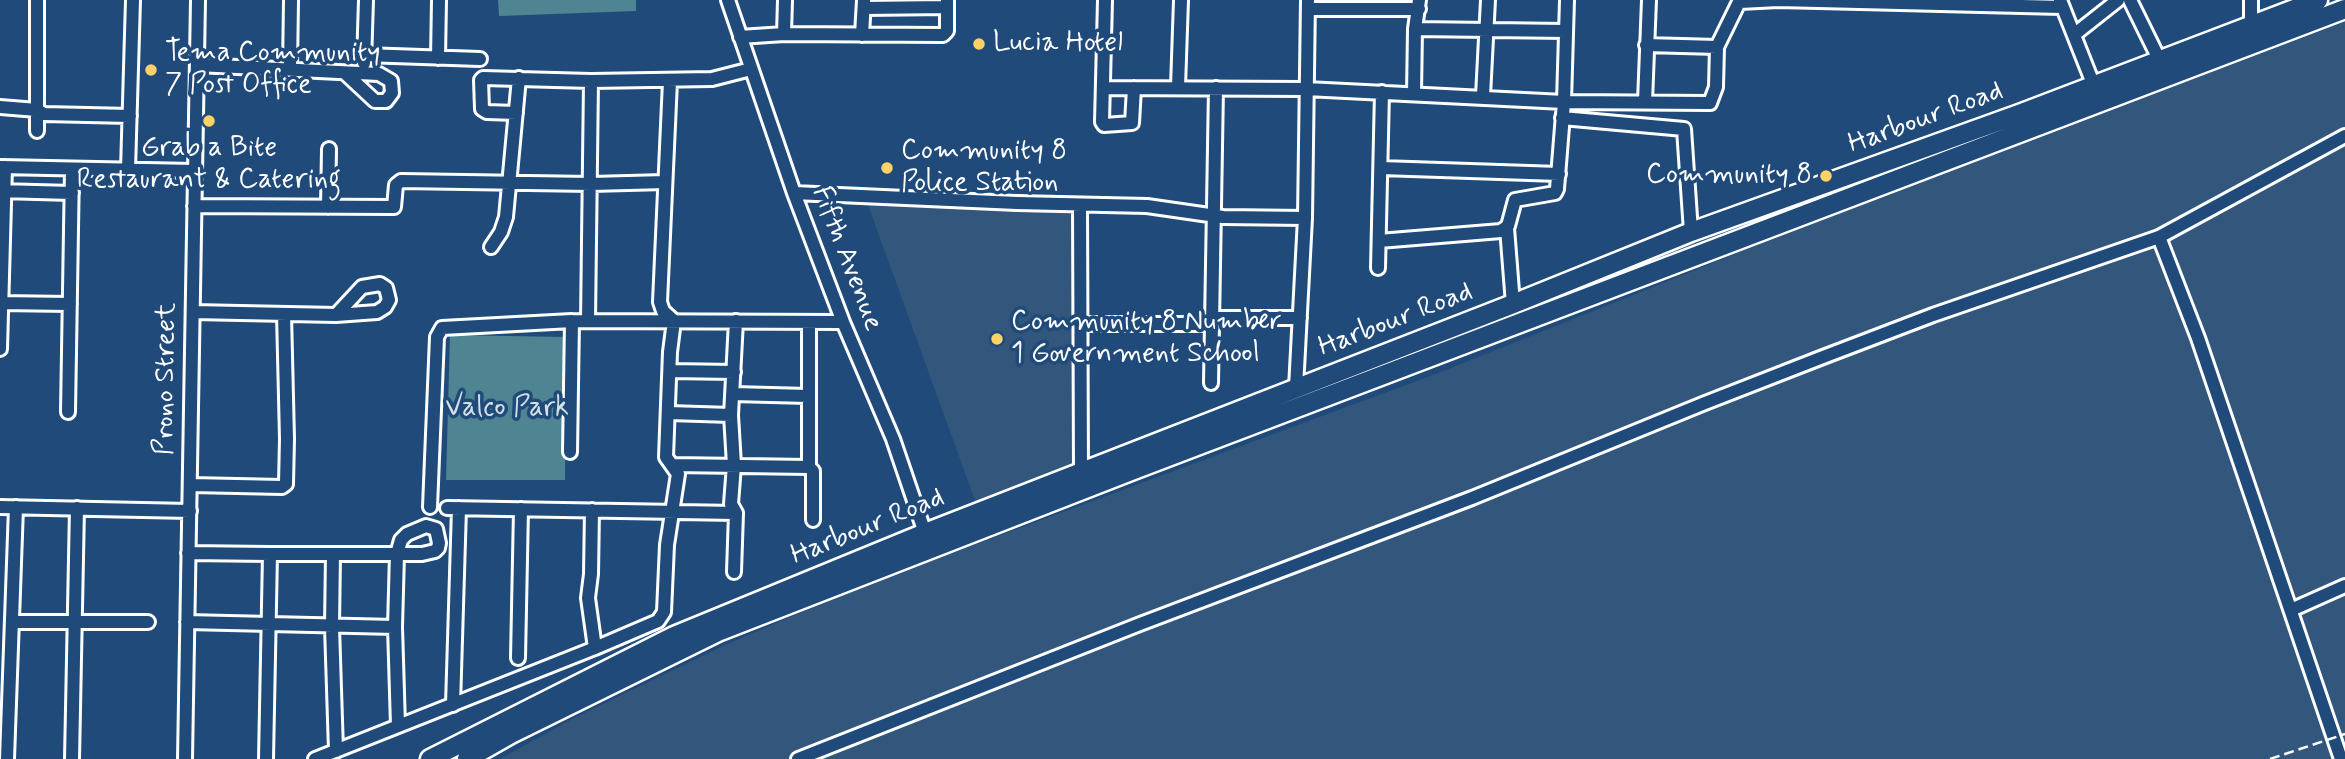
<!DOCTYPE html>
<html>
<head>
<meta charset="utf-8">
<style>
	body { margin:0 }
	canvas { display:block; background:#1f4a7a }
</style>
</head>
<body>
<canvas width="2345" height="759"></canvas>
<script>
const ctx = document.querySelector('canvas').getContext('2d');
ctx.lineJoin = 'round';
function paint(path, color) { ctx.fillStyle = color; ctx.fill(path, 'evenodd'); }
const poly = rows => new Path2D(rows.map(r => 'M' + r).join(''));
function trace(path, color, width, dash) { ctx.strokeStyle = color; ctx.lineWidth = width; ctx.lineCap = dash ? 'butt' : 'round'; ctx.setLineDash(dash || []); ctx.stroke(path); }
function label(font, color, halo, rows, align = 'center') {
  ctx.font = font + ' Mynerve,sans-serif'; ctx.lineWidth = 7; ctx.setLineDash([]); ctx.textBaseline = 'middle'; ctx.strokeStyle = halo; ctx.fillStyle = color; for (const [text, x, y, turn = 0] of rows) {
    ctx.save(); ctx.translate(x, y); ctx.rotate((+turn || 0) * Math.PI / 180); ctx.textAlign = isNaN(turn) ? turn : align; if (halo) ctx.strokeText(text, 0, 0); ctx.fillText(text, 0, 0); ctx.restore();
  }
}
const built = poly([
	[2345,22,2345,759,500,759,574,718,723,646,858,588,1441,372,1760,244,2069,125],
	[867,202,1079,212,1077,466,977,506]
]);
const green = poly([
	[498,0,636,0,636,11,499,16],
	[450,335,566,337,565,480,446,480]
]);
const minor = poly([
	[37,0,37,131],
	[728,0,794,193,843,322,893,439,925,533],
	[1105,0,1102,122,1104,125,1132,123,1134,88],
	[2060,0,2094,86],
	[2130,0,2159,59],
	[1740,2,1778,0,2062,7],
	[864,8,946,7],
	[1308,9,1419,9],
	[2251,26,2251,0],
	[1415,29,1566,31],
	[784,34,785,0],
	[2075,34,2118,0],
	[862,35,864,0],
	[740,37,784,34,943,35,947,31,947,0],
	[1646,45,1717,47],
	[364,55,480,59],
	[438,58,439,0],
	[364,63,366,0],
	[197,65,379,74,391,81,392,93,386,101,375,101,345,73],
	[290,69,291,0],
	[1178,87,1181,0],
	[1103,88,1306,89,1564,102,1567,0],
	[1414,94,1415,29,1419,0],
	[1483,96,1488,0],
	[1645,102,1649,0],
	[0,107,37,110,44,114,130,116],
	[516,113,487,112,482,109,481,80,483,78,591,81,712,79,751,69],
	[1562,118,1684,129,1691,232],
	[0,167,194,171],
	[1381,168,1559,174],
	[128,170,133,0],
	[0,191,72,193],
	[794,193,1017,203,1147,206,1223,217,1305,218],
	[1080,205,1081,471],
	[194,206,394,207,396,185,401,181,591,184,665,182],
	[328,207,329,149],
	[1507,228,1513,304],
	[2159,237,2198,338,2341,759],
	[1379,241,1501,231,1508,226,1515,200,1555,193,1557,189,1564,102,1710,103,1716,87,1717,47,1740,0],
	[491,247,501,232,506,217,519,78],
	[1378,268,1382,92],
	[0,303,70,304],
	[193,312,336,315,377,312,385,307,389,300,386,288,380,284,362,287,336,315],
	[1212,318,1300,318],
	[588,321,591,81],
	[809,323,809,467,813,471,813,520],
	[1080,324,1212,324],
	[0,349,5,167],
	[670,371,734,372],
	[1211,383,1216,88],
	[1296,388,1305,218,1308,0],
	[733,394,808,396],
	[68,412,72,169],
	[669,413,731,415],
	[570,452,572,321],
	[673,465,809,467],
	[191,485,282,487,286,484,287,439,284,314],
	[0,507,190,511],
	[430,507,437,337,442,328,572,321,843,322],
	[447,508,736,513],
	[188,553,270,554,422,554,435,551,438,548,439,543,436,529,426,526,407,534,401,540,397,554,395,627,398,726],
	[333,554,332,627,336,751],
	[734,572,736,513,731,504,734,465,731,415,736,321],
	[2291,610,2345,586],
	[12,622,148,622],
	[187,622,395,627],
	[595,648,658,621,664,612,667,545,678,474,666,457,670,352,674,321,663,311,660,302,670,81],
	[518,658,521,509],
	[453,705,459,508],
	[7,759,16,507],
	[72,759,77,508],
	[185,759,198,0],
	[266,759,270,554],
	[315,759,595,648,588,598,591,574,592,510],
	[798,759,1140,624,1472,498,1705,403,1823,357,1933,315,2159,237,2345,136]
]);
const highway = poly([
	[430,759,674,636,925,533,1513,304,1691,232,2019,114,2318,0],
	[467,759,511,734,720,631,1136,469,2345,9]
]);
const rail = poly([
	[2270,759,2345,734]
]);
const markers = [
	[979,44,7,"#ffd166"],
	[151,70,7,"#ffd166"],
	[209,121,7,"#ffd166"],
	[887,168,7,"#ffd166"],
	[1826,176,7,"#ffd166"],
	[997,339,7,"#ffd166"]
];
const poiNames = [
	["Lucia Hotel",993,44],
	["Tema Community",165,54],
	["7 Post Office",165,86],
	["Grab a Bite",209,149,"center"],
	["Restaurant & Catering",209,181,"center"],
	["Community 8",901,152],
	["Police Station",901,184],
	["Community 8",1812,176,"right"],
	["Community 8 Number",1011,323],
	["1 Government School",1011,355]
];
const streetNames = [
	["Harbour Road",1926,119,-20],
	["Fifth Avenue",846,259,69],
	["Harbour Road",1396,321,-21],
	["Prono Street",167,379,-89],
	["Harbour Road",868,528,-22]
];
const parkNames = [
	["Valco Park",507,409]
];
paint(built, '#33567c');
paint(green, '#4f8492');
trace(minor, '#fff', 18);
trace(highway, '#fff', 23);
trace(minor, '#1f4a7a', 12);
trace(highway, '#1f4a7a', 18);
trace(rail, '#fff', 2.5, [10, 5]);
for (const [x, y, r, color] of markers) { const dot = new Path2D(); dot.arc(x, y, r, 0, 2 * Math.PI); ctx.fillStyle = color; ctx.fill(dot); trace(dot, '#1f4a7a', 2.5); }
label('28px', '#fff', '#1f4a7a', poiNames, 'left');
label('28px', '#fff', '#1f4a7a', streetNames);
label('28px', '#d3e0e4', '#1f4a7a', parkNames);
</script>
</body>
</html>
